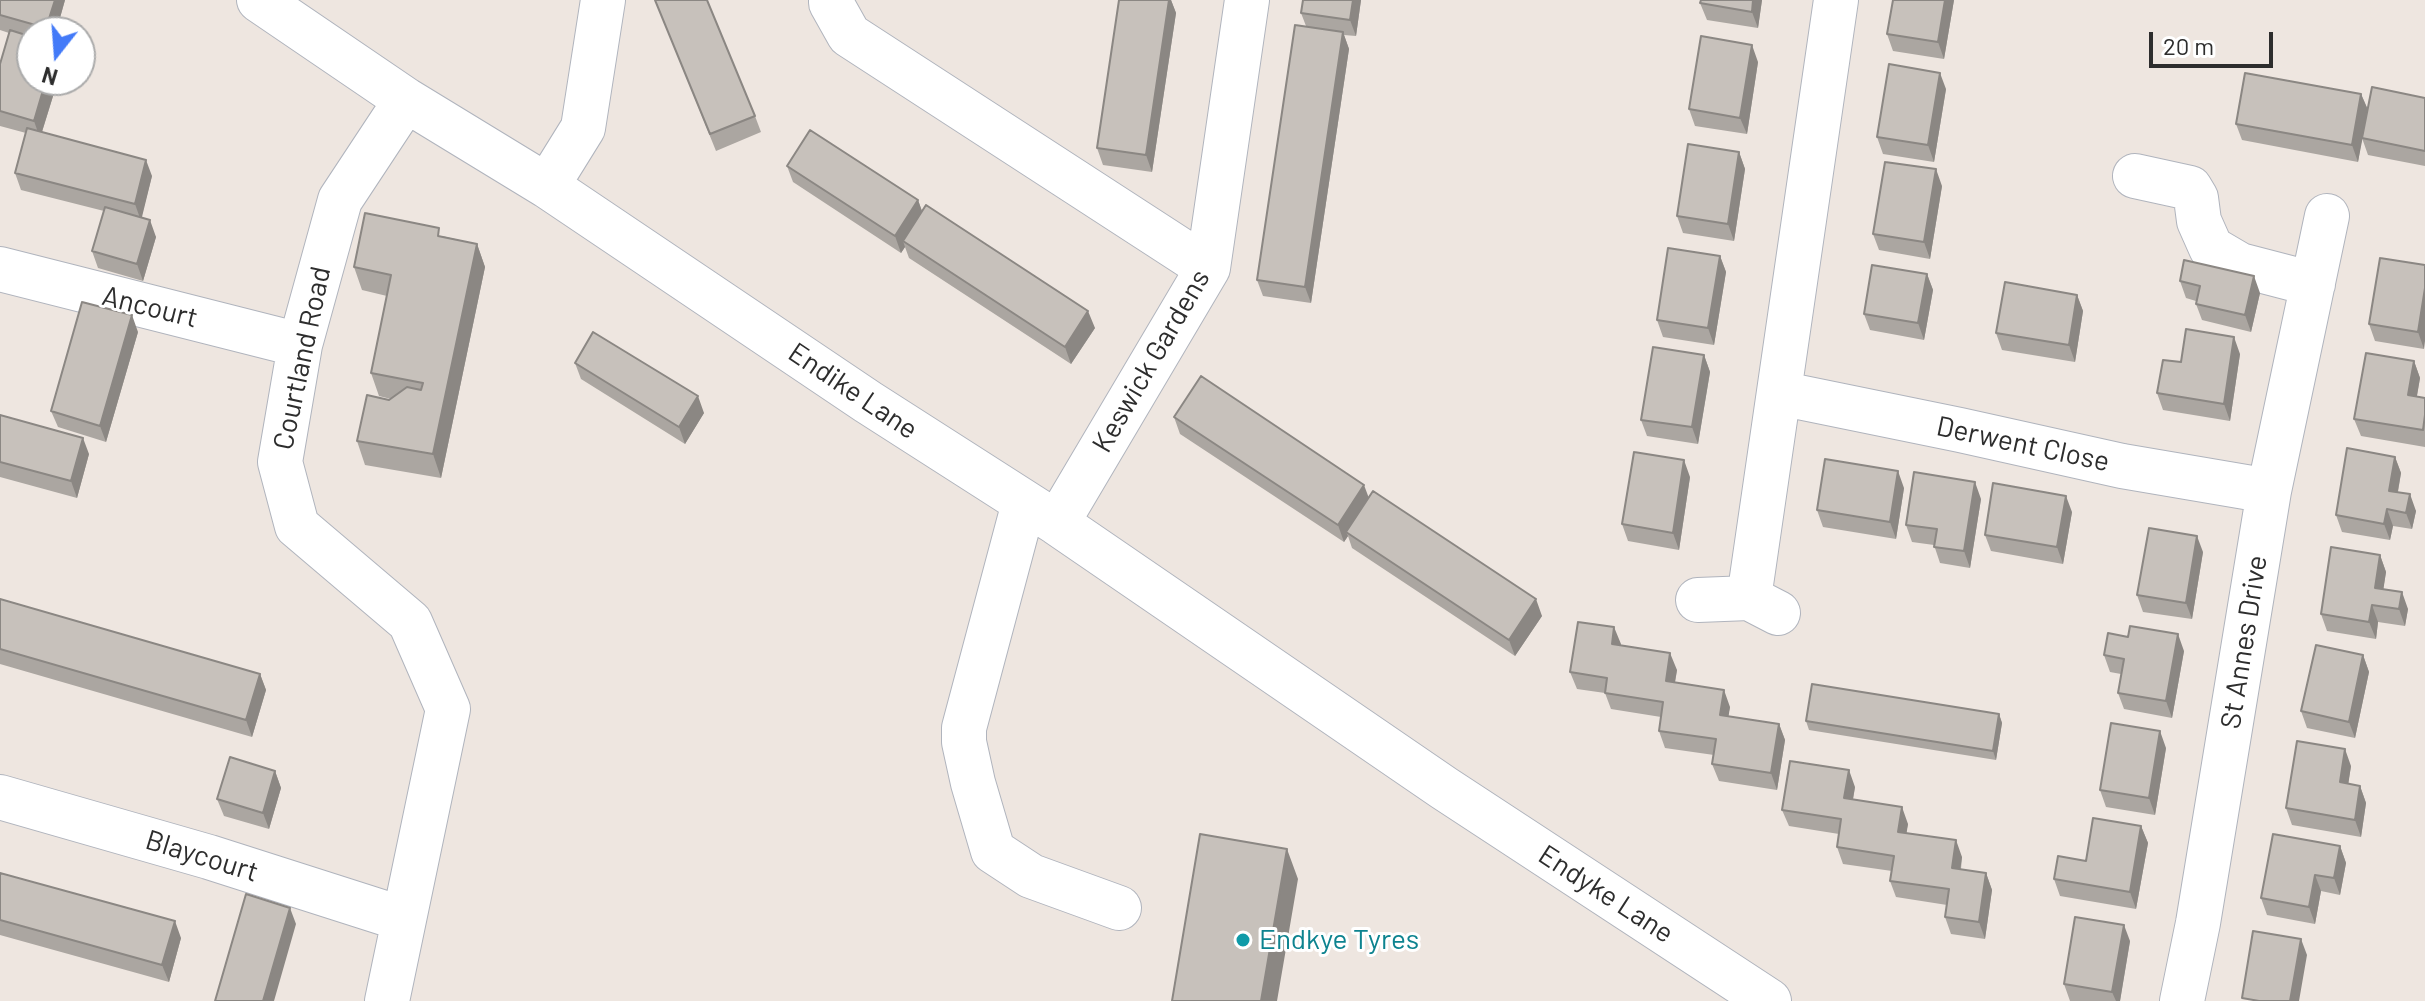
<!DOCTYPE html>
<html>
<head>
<meta charset="utf-8">
<style>
	body { margin:0 }
	#map { position:relative; width:2425px; height:1001px; overflow:hidden; background:#eee6e0; font-family:Barlow,sans-serif }
	canvas { display:block }
	.north { position:absolute; left:16px; top:16px; width:80px; height:80px; box-sizing:border-box; background:#fff; border:2px solid #ababab; border-radius:50%; rotate:197deg; font-size:22px; font-weight:700; line-height:32px; text-align:center; color:#2d2d2d }
	.north::after { content:''; display:block; margin:auto; width:28px; height:36px; background:#437af8; clip-path:polygon(50% 0,100% 100%,50% 72%,0 100%) }
	.scale { position:absolute; left:2149px; top:32px; width:124px; height:36px; box-sizing:border-box; border:4px solid #2d2d2d; border-top:0; padding-left:10px; font-size:24px; line-height:28px; white-space:nowrap; color:#2d2d2d; -webkit-text-stroke:6px #fff; paint-order:stroke }
</style>
</head>
<body>
<div id="map">
<canvas width="2425" height="1001"></canvas>
<div class="north">N</div>
<div class="scale">20 m</div>
</div>
<script>
const ctx = document.querySelector('canvas').getContext('2d');
ctx.lineJoin = 'round';
const poly = rows => new Path2D(rows.map(r => 'M' + r).join(''));
function trace(path, color, width, dash) { ctx.strokeStyle = color; ctx.lineWidth = width; ctx.lineCap = dash ? 'butt' : 'round'; ctx.setLineDash(dash || []); ctx.stroke(path); }
function paint(path, color) { ctx.fillStyle = color; ctx.fill(path, 'evenodd'); }
function label(font, color, halo, rows, align = 'center') {
  ctx.font = font + ' Barlow,sans-serif'; ctx.lineWidth = 6; ctx.setLineDash([]); ctx.textBaseline = 'middle'; ctx.strokeStyle = halo; ctx.fillStyle = color; for (const [text, x, y, turn = 0] of rows) {
    ctx.save(); ctx.translate(x, y); ctx.rotate((+turn || 0) * Math.PI / 180); ctx.textAlign = isNaN(turn) ? turn : align; if (halo) ctx.strokeText(text, 0, 0); ctx.fillText(text, 0, 0); ctx.restore();
  }
}
const minor = poly([
	[259,0,406,100,547,186,868,402,1057,523,1444,788,1769,1001],
	[831,0,831,3,849,35,1208,268],
	[2135,176,2190,188,2196,198,2199,221,2211,248,2240,265,2313,284],
	[547,186,583,128,603,0],
	[0,269,300,345],
	[1779,393,1960,430,2122,466,2269,491],
	[1024,503,964,728,964,742,973,783,993,851,1031,876,1119,908],
	[1057,523,1208,268,1247,0],
	[1749,598,1836,0],
	[1698,600,1749,598,1778,613],
	[0,797,209,857,403,919],
	[387,1001,448,709,410,622,297,526,280,462,300,345,340,200,406,100],
	[2182,1001,2198,923,2269,491,2327,216]
]);
const wall = poly([
	[0,0,65,0,56,32,32,32,32,80,58,80,42,132,152,176,141,218,156,237,143,281,98,268,92,251,104,211,21,190,15,173,26,133,0,126,0,64,9,33,0,30],
	[655,0,755,116,761,132,716,151],
	[1119,0,1171,0,1176,13,1152,172,1103,165,1097,148],
	[1361,0,1356,36,1344,35,1349,49,1311,303,1263,296,1257,280,1306,26,1301,13],
	[1701,0,1762,0,1758,28,1707,20,1700,3],
	[1954,0,1944,59,1893,51,1887,34],
	[1758,62,1747,134,1695,126,1689,109],
	[1946,89,1934,162,1883,154,1877,137],
	[2361,94,2368,110,2425,98,2425,166,2368,155,2362,138,2358,162,2242,140,2236,124],
	[1739,152,1745,169,1734,241,1683,233,1677,216],
	[787,166,918,200,922,211,1095,328,1071,364,909,258,905,247,901,253,793,182],
	[1942,186,1930,259,1879,250,1873,234],
	[442,236,477,244,485,267,441,478,365,465,357,441,391,399,379,396,371,373,387,296,362,290,354,267],
	[1720,256,1726,272,1714,345,1663,337,1657,320],
	[2425,265,2424,349,2375,341,2369,324],
	[1927,274,1933,290,1924,340,1870,330,1864,314],
	[2180,281,2260,293,2251,332,2202,320,2196,304,2196,301,2186,298],
	[2077,295,2083,311,2075,362,2002,350,1996,333],
	[138,332,106,442,58,427,51,411],
	[2240,354,2230,421,2163,410,2157,393,2181,362],
	[1704,355,1710,372,1698,444,1647,436,1641,420],
	[2414,361,2420,378,2417,396,2425,398,2425,447,2361,436,2354,419],
	[575,363,704,413,685,444,581,379],
	[0,415,89,454,77,498,0,477],
	[1174,417,1369,497,1542,616,1515,656,1352,548,1348,536,1344,542,1180,434],
	[2395,457,2401,473,2398,492,2416,511,2412,529,2393,526,2390,540,2342,532,2336,515],
	[1690,477,1679,550,1628,541,1622,524],
	[1904,488,1896,539,1823,527,1817,510],
	[1981,499,1970,568,1940,563,1934,545,1912,542,1906,525],
	[2072,512,2063,564,1991,551,1985,535],
	[2203,552,2192,619,2143,612,2137,595],
	[2380,555,2386,572,2383,590,2408,609,2405,626,2378,622,2376,639,2327,631,2321,614],
	[0,599,260,674,266,690,252,737,0,664],
	[1621,644,1620,646,1677,670,1675,683,1730,707,1728,716,1779,724,1785,740,1777,790,1719,781,1712,764,1714,755,1665,748,1659,731,1661,717,1611,709,1605,693,1577,689,1570,672],
	[2184,651,2172,718,2124,709,2118,693,2121,674,2110,672,2104,655],
	[2363,655,2369,672,2355,738,2307,728,2301,711],
	[1999,714,2002,723,1996,760,1809,730,1806,721],
	[2166,748,2155,815,2106,807,2100,790],
	[2351,766,2348,784,2360,786,2366,803,2361,837,2292,825,2286,808],
	[275,771,281,788,269,829,224,816,217,799],
	[1855,787,1853,800,1908,824,1906,833,1962,857,1961,869,1986,873,1992,890,1985,939,1951,934,1945,917,1947,905,1896,897,1890,881,1892,871,1843,864,1837,847,1839,834,1789,826,1782,810],
	[2141,826,2148,843,2136,909,2060,896,2054,879,2086,861],
	[2340,846,2346,863,2340,895,2321,891,2315,924,2267,915,2261,898],
	[0,873,181,938,169,982,0,935],
	[2130,941,2120,1001,2070,1001,2064,984]
]);
const shadedWall = poly([
	[55,0,65,0,56,32,48,32,46,28],
	[1168,0,1171,0,1176,13,1152,172,1146,155],
	[1353,0,1361,0,1356,36,1350,20],
	[1753,0,1762,0,1758,28,1752,12],
	[1945,0,1954,0,1944,59,1938,42],
	[1343,32,1349,49,1311,303,1305,287],
	[1752,45,1758,62,1747,134,1740,118],
	[1940,73,1946,89,1934,162,1928,145],
	[46,80,58,80,40,138,34,121],
	[2361,94,2368,110,2358,162,2352,145],
	[1739,152,1745,169,1734,241,1728,224],
	[146,160,152,176,141,221,135,204],
	[1936,169,1942,186,1930,259,1924,242],
	[918,200,924,217,903,241,905,247,901,253,895,236],
	[150,220,156,237,143,281,137,264],
	[477,244,485,267,441,478,433,454],
	[1720,256,1726,272,1714,345,1708,328],
	[1927,274,1933,290,1924,340,1918,323],
	[2254,276,2260,293,2251,332,2245,315],
	[2425,288,2425,341,2424,349,2418,332],
	[2077,295,2083,311,2075,362,2069,345],
	[1088,311,1095,328,1071,364,1065,347],
	[132,315,138,332,106,442,100,426],
	[2234,337,2240,354,2230,421,2224,404],
	[1704,355,1710,372,1698,444,1692,427],
	[2414,361,2420,378,2414,412,2408,395],
	[698,396,704,413,685,444,679,427],
	[83,438,89,454,77,498,71,481],
	[2395,457,2401,473,2395,507,2389,491],
	[1684,460,1690,477,1679,550,1673,533],
	[1898,471,1904,488,1896,539,1890,522],
	[1975,482,1981,499,1970,568,1964,551],
	[1364,485,1370,501,1346,532,1348,536,1344,542,1338,525],
	[2410,494,2416,511,2412,529,2406,513],
	[2066,496,2072,512,2063,564,2057,547],
	[2387,509,2393,526,2390,540,2384,524],
	[2197,536,2203,552,2192,619,2186,603],
	[2380,555,2386,572,2381,605,2375,588],
	[2402,592,2408,609,2405,626,2399,609],
	[1536,599,1542,616,1515,656,1509,640],
	[2372,605,2378,622,2376,639,2369,622],
	[1614,627,1621,644,1618,661,1612,644],
	[2178,634,2184,651,2172,718,2166,701],
	[1670,653,1677,670,1672,698,1666,681],
	[2363,655,2369,672,2355,738,2349,722],
	[260,674,266,690,252,737,246,720],
	[1724,690,1730,707,1726,732,1720,715],
	[1999,714,2002,723,1996,760,1993,751],
	[1779,724,1785,740,1777,790,1771,773],
	[2160,731,2166,748,2155,815,2149,798],
	[2345,749,2351,766,2346,799,2340,782],
	[1849,770,1855,787,1850,815,1844,798],
	[275,771,281,788,269,829,263,813],
	[2360,786,2366,803,2361,837,2355,820],
	[1902,807,1908,824,1904,849,1898,832],
	[2141,826,2148,843,2136,909,2130,892],
	[1956,840,1962,857,1958,885,1952,868],
	[2340,846,2346,863,2340,895,2334,878],
	[1287,849,1298,879,1277,1001,1261,1001],
	[1986,873,1992,890,1985,939,1979,922],
	[2315,875,2321,891,2315,924,2309,907],
	[290,908,296,924,274,1001,263,1001],
	[175,921,181,938,169,982,162,965],
	[2124,925,2130,941,2120,1001,2116,1001,2112,992],
	[2301,939,2307,955,2299,1001,2290,1001]
]);
const building = poly([
	[0,0,55,0,46,28,0,15,0,0],
	[655,0,707,0,755,116,710,134,655,0],
	[1119,0,1169,0,1146,155,1097,148,1119,0],
	[1303,0,1353,0,1350,20,1301,13,1303,0],
	[1701,0,1753,0,1752,12,1700,3,1701,0],
	[1893,0,1945,0,1938,42,1887,34,1893,0],
	[1295,25,1343,32,1305,287,1257,280,1295,25],
	[10,30,32,37,32,80,46,80,34,121,0,111,0,64,10,30],
	[1701,36,1752,45,1740,118,1689,109,1701,36],
	[1889,64,1940,73,1928,145,1877,137,1889,64],
	[2245,73,2361,94,2352,145,2236,124,2245,73],
	[2372,87,2425,98,2425,151,2362,138,2372,87],
	[27,128,146,160,135,204,15,173,27,128],
	[810,130,918,200,895,236,787,166,810,130],
	[1688,144,1739,152,1728,224,1677,216,1688,144],
	[1885,162,1936,169,1924,242,1873,234,1885,162],
	[926,205,1088,311,1065,347,903,241,926,205],
	[105,207,150,220,137,264,92,251,105,207],
	[365,213,439,228,438,236,477,244,433,454,357,441,367,395,389,400,407,387,421,390,423,383,371,373,391,275,354,267,365,213],
	[1668,248,1720,256,1708,328,1657,320,1668,248],
	[2380,258,2425,265,2425,288,2418,332,2369,324,2380,258],
	[2184,260,2254,276,2245,315,2196,304,2200,286,2180,281,2184,260],
	[1872,265,1927,274,1918,323,1864,314,1872,265],
	[2005,282,2077,295,2069,345,1996,333,2005,282],
	[82,302,132,315,100,426,51,411,82,302],
	[2186,329,2234,337,2224,404,2157,393,2163,360,2181,362,2186,329],
	[593,332,698,396,679,427,575,363,593,332],
	[1653,347,1704,355,1692,427,1641,420,1653,347],
	[2366,353,2414,361,2408,395,2425,398,2425,415,2423,430,2354,419,2366,353],
	[1201,376,1364,485,1338,525,1174,417,1201,376],
	[0,415,83,438,71,481,0,462,0,415],
	[2347,448,2395,457,2389,491,2410,494,2406,513,2387,509,2384,524,2336,515,2347,448],
	[1634,452,1684,460,1673,533,1622,524,1634,452],
	[1825,459,1898,471,1890,522,1817,510,1825,459],
	[1914,472,1975,482,1964,551,1934,547,1937,529,1906,525,1914,472],
	[1993,483,2066,496,2057,547,1985,535,1993,483],
	[1373,491,1536,599,1509,640,1346,532,1373,491],
	[2149,528,2197,536,2186,603,2137,595,2149,528],
	[2331,547,2380,555,2375,588,2402,592,2399,609,2372,605,2369,622,2321,614,2331,547],
	[0,599,260,674,246,720,0,649,0,599],
	[1578,622,1614,627,1612,644,1670,653,1666,681,1724,690,1720,715,1779,724,1771,773,1712,764,1716,739,1659,731,1663,702,1605,693,1607,678,1570,672,1578,622],
	[2130,626,2178,634,2166,701,2118,693,2124,659,2104,655,2108,633,2128,637,2130,626],
	[2316,645,2363,655,2349,722,2301,711,2316,645],
	[1812,684,1999,714,1993,751,1806,721,1812,684],
	[2111,723,2160,731,2149,798,2100,790,2111,723],
	[2297,741,2345,749,2340,782,2360,786,2355,820,2286,808,2297,741],
	[230,757,275,771,263,813,217,799,230,757],
	[1790,761,1849,770,1844,798,1902,807,1898,832,1956,840,1952,868,1986,873,1979,922,1945,917,1949,889,1890,881,1894,856,1837,847,1841,819,1782,810,1790,761],
	[2093,818,2141,826,2130,892,2054,879,2058,856,2086,861,2093,818],
	[1200,834,1287,849,1261,1001,1172,1001,1200,834],
	[2273,834,2340,846,2334,878,2315,875,2309,907,2261,898,2273,834],
	[0,873,175,921,162,965,0,920,0,873],
	[246,894,290,908,263,1001,215,1001,246,894],
	[2075,917,2124,925,2112,992,2064,984,2075,917],
	[2253,931,2301,939,2290,1001,2259,1001,2242,998,2253,931]
]);
const markers = [
	[1243,940,8,"#0f9aa8"]
];
const streetNames = [
	["Ancourt",150,307,14],
	["Courtland Road",302,358,-78],
	["Keswick Gardens",1151,361,-60],
	["Endike Lane",853,391,34],
	["Derwent Close",2023,444,12],
	["St Annes Drive",2244,642,-81],
	["Blaycourt",202,856,17],
	["Endyke Lane",1606,894,33]
];
const cultureNames = [
	["Endkye Tyres",1259,940]
];
trace(minor, '#b0b4bd', 46);
trace(minor, '#fff', 44);
paint(wall, '#aba6a1');
paint(shadedWall, '#8b8783');
paint(building, '#c7c1bb');
trace(building, '#8b8783', 2);
for (const [x, y, r, color] of markers) { const dot = new Path2D(); dot.arc(x, y, r, 0, 2 * Math.PI); ctx.fillStyle = color; ctx.fill(dot); trace(dot, '#fff', 3); }
label('28px', '#2d2d2d', '#fff', streetNames);
label('28px', '#0d838f', '#fff', cultureNames, 'left');
</script>
</body>
</html>
